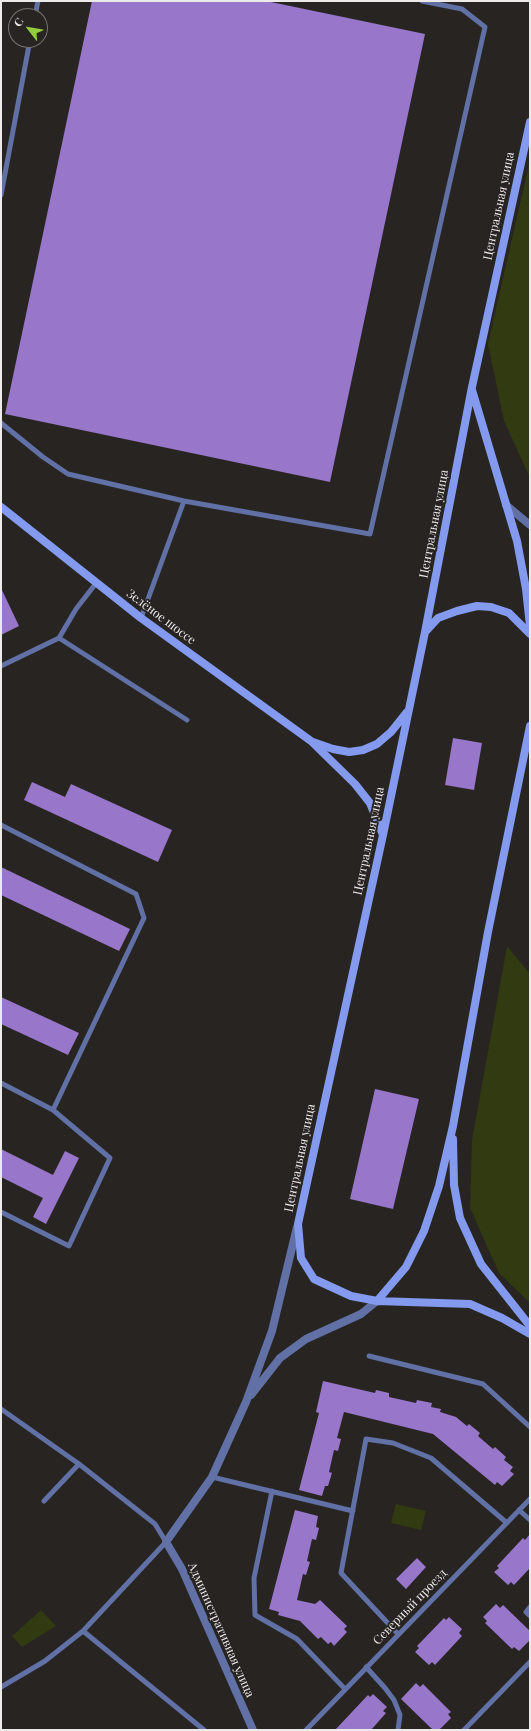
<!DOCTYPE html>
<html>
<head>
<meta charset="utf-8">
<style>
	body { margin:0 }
	#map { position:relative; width:531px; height:1731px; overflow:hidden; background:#272422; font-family:"Playfair Display",serif }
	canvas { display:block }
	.frame { position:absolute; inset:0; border:2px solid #edebe9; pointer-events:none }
	.north { position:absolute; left:8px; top:8px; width:40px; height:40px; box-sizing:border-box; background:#272422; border:1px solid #767472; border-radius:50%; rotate:301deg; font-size:11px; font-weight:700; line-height:16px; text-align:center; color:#edebe9 }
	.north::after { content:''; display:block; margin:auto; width:14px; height:18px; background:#92cd3e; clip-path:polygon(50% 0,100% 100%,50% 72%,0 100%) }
</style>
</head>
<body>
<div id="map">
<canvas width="531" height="1731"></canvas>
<div class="frame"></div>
<div class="north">С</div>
</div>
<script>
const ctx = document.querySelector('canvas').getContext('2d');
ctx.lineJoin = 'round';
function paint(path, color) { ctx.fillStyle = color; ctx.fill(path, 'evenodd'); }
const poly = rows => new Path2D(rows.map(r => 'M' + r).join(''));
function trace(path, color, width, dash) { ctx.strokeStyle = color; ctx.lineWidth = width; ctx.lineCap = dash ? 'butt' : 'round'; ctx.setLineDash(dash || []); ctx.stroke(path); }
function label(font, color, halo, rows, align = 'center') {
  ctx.font = font + ' "Playfair Display",serif'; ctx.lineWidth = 4; ctx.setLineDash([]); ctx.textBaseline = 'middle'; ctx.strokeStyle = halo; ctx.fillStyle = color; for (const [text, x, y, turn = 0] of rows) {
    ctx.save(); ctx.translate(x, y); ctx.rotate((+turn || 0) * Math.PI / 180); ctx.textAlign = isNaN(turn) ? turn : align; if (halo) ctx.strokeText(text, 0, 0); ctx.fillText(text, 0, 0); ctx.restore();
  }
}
const green = poly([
	[530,160,530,478,504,421,488,344],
	[507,946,530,974,530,1303,499,1273,470,1208,472,1140],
	[396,1504,426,1511,421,1530,391,1523],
	[41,1610,56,1626,22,1647,12,1636]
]);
const building = poly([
	[92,1,266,1,425,34,330,482,5,414],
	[1,588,19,626,1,635],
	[453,738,482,743,474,790,445,785],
	[32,782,65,797,71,784,172,830,158,862,24,800],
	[1,867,130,929,119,951,1,895],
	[1,997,79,1033,68,1055,1,1024],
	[375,1089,419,1099,393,1209,350,1199],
	[1,1149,53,1175,65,1151,79,1158,46,1224,33,1217,43,1198,1,1177],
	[323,1381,375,1393,376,1390,389,1393,389,1397,416,1403,417,1400,432,1403,431,1407,441,1409,440,1412,456,1417,467,1426,469,1424,480,1433,478,1436,493,1449,495,1447,506,1457,504,1460,513,1467,510,1471,514,1474,502,1486,497,1482,495,1485,433,1434,344,1412,337,1438,341,1439,338,1451,334,1450,329,1472,332,1473,328,1486,325,1486,322,1496,299,1490,319,1413,316,1412],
	[295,1510,318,1516,316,1527,319,1528,316,1540,312,1539,307,1561,310,1562,306,1575,303,1574,297,1600,315,1604,320,1600,347,1626,344,1629,347,1632,334,1646,331,1642,328,1644,321,1637,318,1639,300,1621,278,1615,279,1612,269,1609],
	[530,1534,530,1568,514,1585,511,1582,508,1585,494,1572,499,1568,497,1566,523,1538,525,1540],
	[417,1558,426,1567,406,1589,396,1579],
	[496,1604,500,1608,503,1605,530,1631,530,1640,519,1651,514,1647,512,1649,485,1623,487,1621,483,1617],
	[449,1617,462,1629,459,1633,462,1636,435,1665,432,1662,429,1665,415,1652,419,1648,417,1646,444,1618,446,1620],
	[416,1683,420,1687,423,1684,451,1712,448,1714,451,1718,439,1730,433,1730,401,1699],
	[373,1694,387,1707,383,1711,386,1713,371,1730,335,1730,368,1695,370,1697]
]);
const service = poly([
	[35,16,38,1],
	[1,195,30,40],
	[1,423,43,457,68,474,184,501,370,534,485,27,462,9,422,1],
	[141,618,184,501],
	[59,638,187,720],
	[1,666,59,638,76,609,97,582],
	[1,825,136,894,144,918,53,1110,1,1083],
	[1,1212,69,1246,110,1158,53,1110],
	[369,1356,483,1384,530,1427],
	[1,1409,79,1464,155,1524,166,1542,83,1631,45,1661,1,1687],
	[212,1477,353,1511],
	[272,1491,254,1578,255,1615,297,1639,345,1689],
	[44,1501,79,1464],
	[519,1510,530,1520],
	[530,1607,526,1612,530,1616],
	[83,1631,204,1730],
	[398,1634,341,1573,366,1439,393,1443,431,1458,507,1523],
	[366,1667,385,1688,394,1700,400,1715,398,1730],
	[306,1730,530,1499],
	[464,1730,530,1662]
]);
const minor = poly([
	[506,505,530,525],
	[251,1395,280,1358,306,1339,361,1314,377,1301],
	[253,1730,182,1569,166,1542,212,1477,246,1402,272,1331,297,1227]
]);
const secondary = poly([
	[530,122,472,387,425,632,383,835,298,1224,301,1258,314,1279,351,1296,377,1301,470,1304,502,1318,530,1334],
	[472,390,517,541,526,589,530,626],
	[1,507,141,618,311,741,355,784,370,803,383,835],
	[426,631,438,618,457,611,477,606,491,607,509,613,530,634],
	[313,742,333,749,349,752,363,750,377,744,391,732,407,712],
	[453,1139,454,1185,460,1218,481,1264,530,1326],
	[377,1301,406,1267,424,1231,439,1186,453,1126,488,932,530,726]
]);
const streetNames = [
	["Центральная улица",499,206,-78],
	["Центральная улица",434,524,-79],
	["Зелёное шоссе",161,617,37],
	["Центральная улица",369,841,-78],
	["Центральная улица",300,1158,-78],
	["Северный проезд",410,1607,-46],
	["Административная улица",221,1630,66]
];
paint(green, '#313a11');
paint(building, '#9876ca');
trace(service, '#6170a5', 5);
trace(minor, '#6170a5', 8);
trace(secondary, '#839aef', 8);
label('12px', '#edebe9', '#272422', streetNames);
</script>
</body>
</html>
